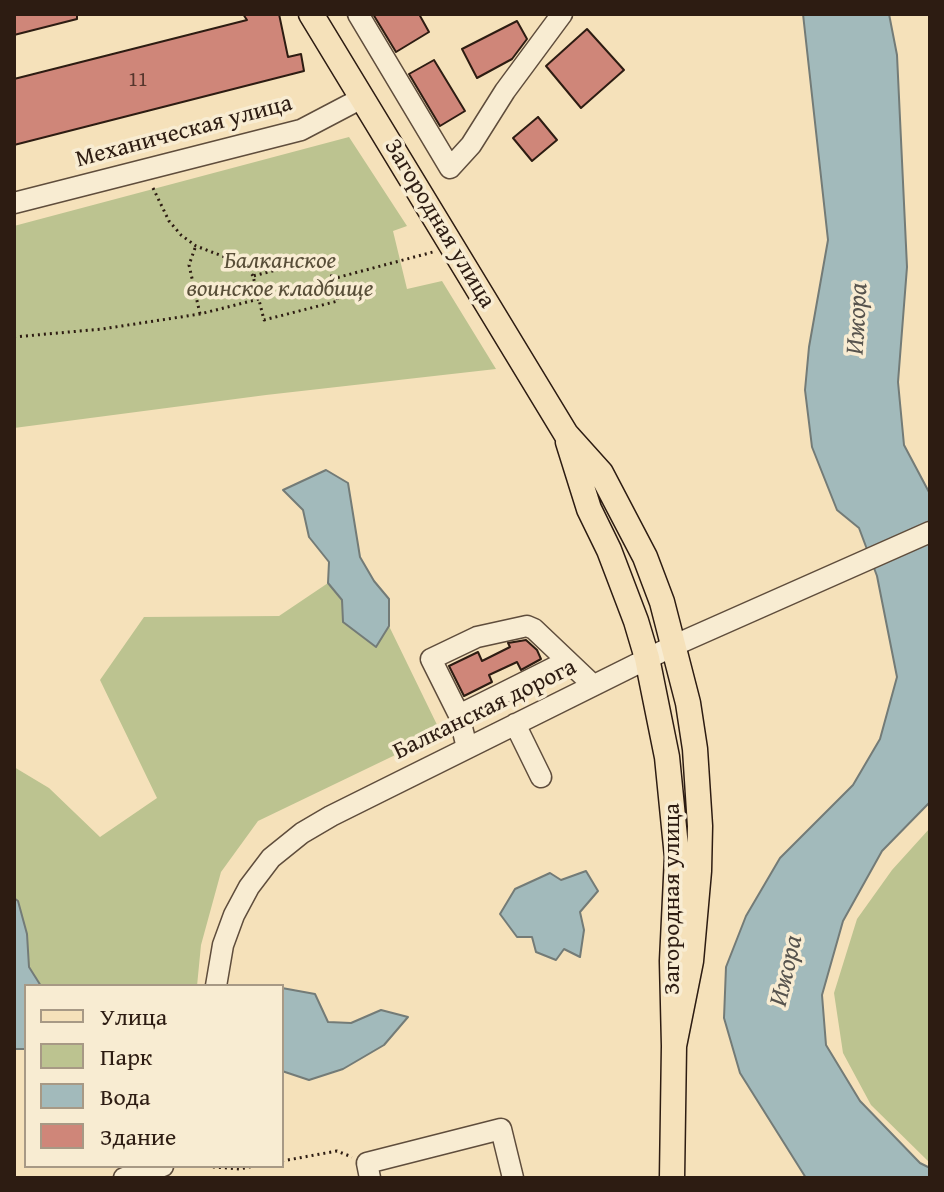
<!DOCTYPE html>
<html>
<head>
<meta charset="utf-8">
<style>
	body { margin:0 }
	#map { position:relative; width:944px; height:1192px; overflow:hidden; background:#f5e1ba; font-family:"Gentium Book Plus",serif }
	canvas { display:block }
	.frame { position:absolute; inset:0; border:16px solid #2d1c12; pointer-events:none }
	.legend { position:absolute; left:24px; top:984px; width:260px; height:184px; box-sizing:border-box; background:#f8ecd2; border:2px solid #a79985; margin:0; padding:10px 14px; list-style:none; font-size:24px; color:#2d1c12 }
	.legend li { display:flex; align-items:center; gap:16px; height:40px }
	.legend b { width:40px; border:2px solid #a79985 }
</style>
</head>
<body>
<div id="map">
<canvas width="944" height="1192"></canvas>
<div class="frame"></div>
<ul class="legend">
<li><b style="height:10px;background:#f5e1ba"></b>Улица</li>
<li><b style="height:22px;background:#bcc390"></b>Парк</li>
<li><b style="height:22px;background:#a2babb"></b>Вода</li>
<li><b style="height:22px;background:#cf8679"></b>Здание</li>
</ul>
</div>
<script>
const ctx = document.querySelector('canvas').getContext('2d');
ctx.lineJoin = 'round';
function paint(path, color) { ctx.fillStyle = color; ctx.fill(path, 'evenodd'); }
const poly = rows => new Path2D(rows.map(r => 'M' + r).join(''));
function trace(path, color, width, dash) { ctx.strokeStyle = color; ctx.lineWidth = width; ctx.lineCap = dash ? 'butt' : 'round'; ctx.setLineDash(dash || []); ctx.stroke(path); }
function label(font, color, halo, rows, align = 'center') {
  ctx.font = font + ' "Gentium Book Plus",serif'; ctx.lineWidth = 7; ctx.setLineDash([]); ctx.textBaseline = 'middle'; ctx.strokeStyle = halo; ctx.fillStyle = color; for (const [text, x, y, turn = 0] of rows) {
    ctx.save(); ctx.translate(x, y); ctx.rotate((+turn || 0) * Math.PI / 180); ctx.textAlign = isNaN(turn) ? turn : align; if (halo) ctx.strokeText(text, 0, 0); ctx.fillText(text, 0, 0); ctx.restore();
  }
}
const green = poly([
	[349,137,407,226,393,231,407,289,442,281,496,369,266,395,14,428,14,226],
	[328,583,376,646,389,626,441,733,258,821,221,872,201,945,197,986,41,986,29,967,27,934,18,901,14,898,14,767,49,788,100,837,157,798,100,680,144,617,279,616],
	[930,828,930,1163,871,1105,843,1053,834,993,857,919,892,870]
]);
const water = poly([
	[803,14,889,14,897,55,907,267,898,382,904,445,930,494,930,802,882,851,843,921,822,995,826,1045,860,1101,920,1163,930,1168,930,1178,806,1178,740,1073,724,1018,726,967,746,916,780,858,853,785,880,739,897,677,877,576,859,528,837,510,812,447,805,390,809,347,828,240,803,14],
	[326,470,348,483,360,557,374,581,389,599,389,626,376,647,343,622,342,600,328,583,329,562,309,537,303,510,283,490,326,470],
	[586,871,598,891,580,912,584,930,580,957,564,949,556,960,536,952,532,937,517,937,500,914,515,889,550,873,561,880,586,871],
	[14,898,18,901,27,934,29,967,41,986,26,986,26,1049,14,1049,14,898],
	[282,988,315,994,328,1022,351,1023,381,1010,408,1017,384,1045,343,1069,309,1080,282,1071,282,988]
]);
const building = poly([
	[14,14,77,14,77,19,14,35,14,14],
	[243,14,279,14,288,57,301,54,304,71,14,145,14,79,247,20,243,14],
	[373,14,419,14,429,32,396,52,373,14],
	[517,21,527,39,512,59,477,78,462,49,517,21],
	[587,29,624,70,581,108,546,66,587,29],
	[434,60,465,111,440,126,409,74,434,60],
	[538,117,557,140,532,161,513,138,538,117],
	[526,640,537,650,541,659,521,670,517,662,489,675,492,682,464,696,449,666,478,652,482,661,510,647,508,643,526,640]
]);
const path = poly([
	[153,188,169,221,181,235,196,246,246,265,253,276],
	[195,248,189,265,200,314],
	[327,257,338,301,264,320,253,276,327,257],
	[332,279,433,252],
	[14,337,102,329,200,314,259,299],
	[282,1161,337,1151,352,1157],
	[201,1166,240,1169,254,1166]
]);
const minor = poly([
	[358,14,450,168,471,145,505,91,562,14],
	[14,203,301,130,362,98],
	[459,715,567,661],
	[515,724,541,777],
	[467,748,459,715,431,659,477,637,527,626,534,629,593,685],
	[216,986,223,945,234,915,249,887,271,858,302,833,331,816,675,645,930,532],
	[124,1178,163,1166],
	[370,1178,367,1163,501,1129,513,1178]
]);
const major = poly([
	[311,14,566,434,601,473,645,557,662,602,688,703,695,749,700,826,699,871,691,961,674,1046],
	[568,442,589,509,609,550,636,621,647,658,667,757,677,857,672,961,674,1046,672,1178]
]);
const numberNames = [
	["11",138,81]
];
const streetNames = [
	["Механическая улица",184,132,-15],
	["Загородная улица",439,224,59],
	["Балканская дорога",485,710,-26],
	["Загородная улица",673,899,-90]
];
const parkNames = [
	["Балканское",280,262],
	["воинское кладбище",280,290]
];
const waterNames = [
	["Ижора",858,319,-87],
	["Ижора",787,971,-77]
];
paint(green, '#bcc390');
paint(water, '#a2babb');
trace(water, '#737b77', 2);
paint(building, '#cf8679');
trace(building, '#2d1c12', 2);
trace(minor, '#5f4d3c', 23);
trace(major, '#2d1c12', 27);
trace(path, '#2d1c12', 3, [2, 4]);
trace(minor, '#f8ecd2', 20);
trace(major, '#f5e1ba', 24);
label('20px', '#56362c', null, numberNames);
label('24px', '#2d1c12', '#f8ecd2', streetNames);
label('italic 24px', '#584e38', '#f8ecd2', parkNames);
label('italic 26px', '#56534d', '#f8ecd2', waterNames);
</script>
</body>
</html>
